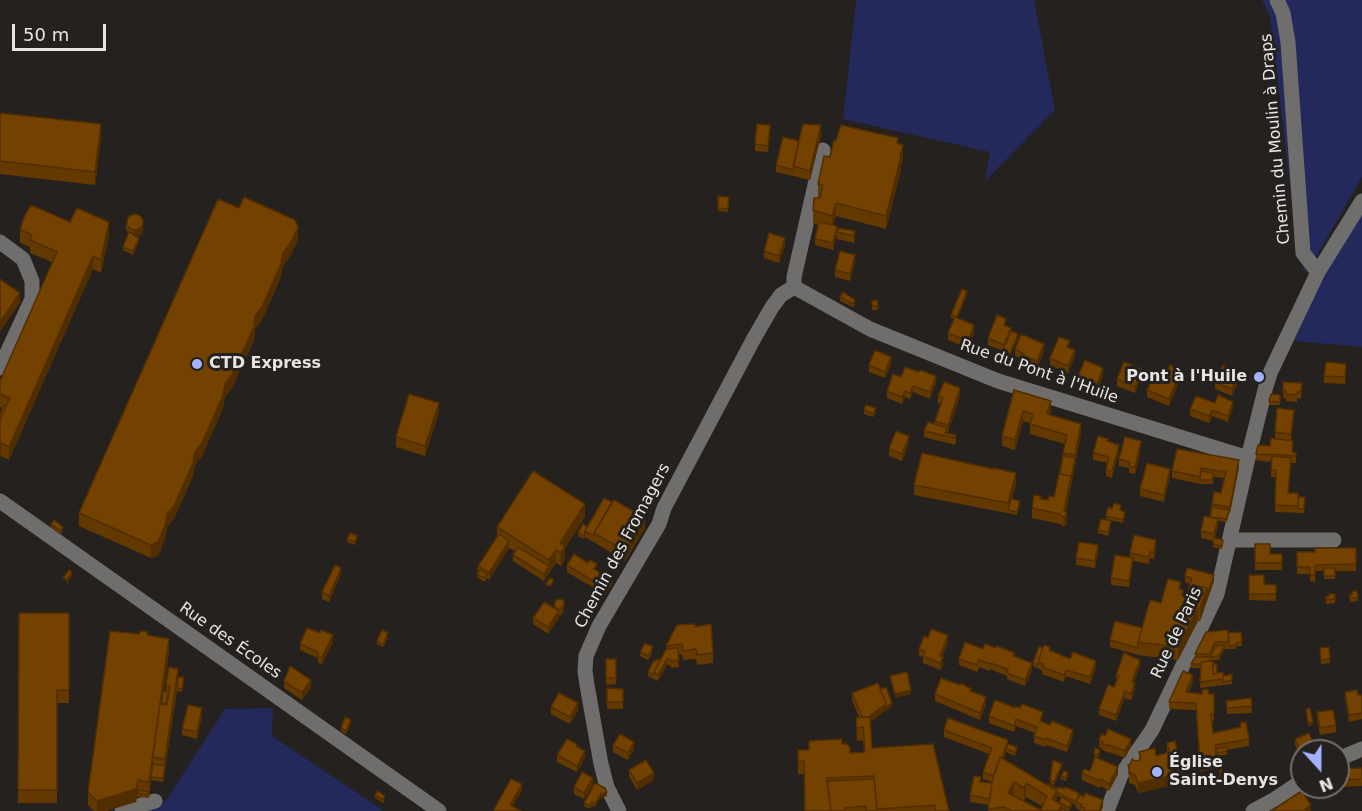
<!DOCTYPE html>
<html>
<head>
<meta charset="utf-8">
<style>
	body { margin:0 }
	#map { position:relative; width:1362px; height:811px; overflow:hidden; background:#24211e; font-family:"DejaVu Sans",sans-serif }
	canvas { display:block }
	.north { position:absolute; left:1290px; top:739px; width:60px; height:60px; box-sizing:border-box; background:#24211e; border:2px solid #726f6d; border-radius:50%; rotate:159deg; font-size:16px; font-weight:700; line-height:24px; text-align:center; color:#e7e5e3 }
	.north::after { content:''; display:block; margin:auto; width:21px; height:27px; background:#a3b2fd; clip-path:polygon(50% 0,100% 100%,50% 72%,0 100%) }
	.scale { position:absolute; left:12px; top:24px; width:94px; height:27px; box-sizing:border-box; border:3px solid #e7e5e3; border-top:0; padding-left:8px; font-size:18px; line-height:21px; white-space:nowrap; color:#e7e5e3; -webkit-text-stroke:4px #24211e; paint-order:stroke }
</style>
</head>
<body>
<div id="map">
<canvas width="1362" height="811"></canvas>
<div class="north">N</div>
<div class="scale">50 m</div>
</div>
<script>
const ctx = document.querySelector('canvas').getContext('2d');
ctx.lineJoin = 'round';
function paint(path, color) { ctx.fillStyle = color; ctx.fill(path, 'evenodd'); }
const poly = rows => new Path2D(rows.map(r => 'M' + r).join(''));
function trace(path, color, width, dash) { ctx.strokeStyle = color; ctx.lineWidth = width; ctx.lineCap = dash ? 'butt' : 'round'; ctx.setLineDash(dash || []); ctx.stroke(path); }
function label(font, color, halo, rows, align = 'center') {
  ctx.font = font + ' "DejaVu Sans",sans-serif'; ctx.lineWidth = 6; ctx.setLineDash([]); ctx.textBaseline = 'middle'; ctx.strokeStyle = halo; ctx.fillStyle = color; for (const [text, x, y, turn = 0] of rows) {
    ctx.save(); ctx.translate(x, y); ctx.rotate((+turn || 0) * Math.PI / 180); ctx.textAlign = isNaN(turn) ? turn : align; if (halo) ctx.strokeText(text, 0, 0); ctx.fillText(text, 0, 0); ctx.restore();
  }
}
const green = poly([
	[856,0,1034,0,1055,110,985,181,990,152,843,119],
	[1262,0,1362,0,1362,177,1306,274,1298,253,1270,16],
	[1362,212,1362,347,1294,341,1322,277],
	[273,708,272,736,384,811,142,811,165,802,225,709]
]);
const minor = poly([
	[1277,0,1283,13,1288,42,1303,253,1318,272],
	[0,242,23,259,32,281,32,299,0,368],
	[794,287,870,329,998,381,1248,458],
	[794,287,794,277,823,150],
	[0,501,439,811],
	[1230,540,1334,540],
	[1338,759,1362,749],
	[122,811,155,801],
	[619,811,607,787,601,764,587,685,585,671,586,656,599,626,659,524,664,508,753,340,772,307,781,295,794,287],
	[1107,811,1121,775,1152,730,1217,594,1248,458,1266,386,1271,371,1318,272,1362,201],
	[1253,811,1275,799,1302,781]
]);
const wall = poly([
	[0,113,101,138,95,185,0,174],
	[848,127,898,143,903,158,901,165,901,170,886,229,836,216,833,226,837,233,833,250,815,245,815,239,818,225,813,223,813,210,820,197,818,197,818,184,836,141],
	[770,132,768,152,755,151,755,144],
	[821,135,810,180,776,172,776,165,799,141],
	[718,196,729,197,728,212,718,211],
	[126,221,143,230,141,235,136,237,139,241,133,255,123,250,123,247,128,234,126,228],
	[70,222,109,235,101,273,93,269,9,460,1,456,0,458,0,414,3,408,0,407,0,381,52,262,30,253,30,247,20,243,20,230],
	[855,231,854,243,837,239,837,232],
	[298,240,290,257,283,266,281,277,262,320,255,329,254,340,232,388,225,397,223,408,202,456,195,465,193,476,174,519,167,527,165,539,158,556,151,558,79,526,79,513],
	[785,245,779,263,764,258,764,251],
	[855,261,850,281,835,277,835,270],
	[967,295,957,318,974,332,968,348,948,340,948,333,954,319,951,318,951,315],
	[840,297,855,304,853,307,840,301],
	[877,300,878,310,872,310,872,301],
	[1006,326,1018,337,1010,356,1003,354,1003,351,988,345,988,338],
	[1070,348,1075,356,1068,373,1050,365,1050,358],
	[1015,349,1044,351,1037,368,1024,362,1024,360,1015,356],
	[891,364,885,378,869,372,869,365],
	[1346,371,1345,384,1324,383,1324,376],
	[1103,375,1097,391,1078,383,1078,376],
	[1141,376,1135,393,1117,386,1117,379],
	[901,377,936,383,930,399,913,392,910,399,905,397,902,404,887,398,887,391],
	[1181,377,1169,406,1147,397,1147,390],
	[1239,379,1232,396,1215,389,1215,382],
	[1283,382,1302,383,1301,399,1297,398,1297,402,1286,401,1286,398,1283,398],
	[1014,390,1051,411,1050,414,1081,434,1066,512,1067,523,1066,525,1063,527,1060,524,1032,518,1032,508,1041,499,1048,500,1054,497,1065,444,1030,434,1030,423,1023,421,1015,450,1002,446,1002,436],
	[960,395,948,432,947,432,947,433,956,435,956,441,955,445,924,437,924,431,935,424,935,421,941,404,938,403,938,396],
	[1280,395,1280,405,1269,405,1269,401],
	[1233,408,1228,422,1212,416,1209,423,1190,416,1190,409],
	[864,410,876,412,873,417,864,414],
	[439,412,425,456,396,447,396,437],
	[1294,417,1291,440,1293,447,1292,452,1296,453,1296,463,1291,463,1288,493,1298,497,1305,497,1304,513,1275,512,1276,477,1271,477,1272,461,1269,460,1269,462,1256,460,1256,454,1270,446,1275,439,1275,432],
	[1108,441,1119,451,1112,478,1106,476,1106,470,1108,463,1093,460,1093,453],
	[909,442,902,461,889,456,889,449],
	[1141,448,1135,474,1129,473,1129,468,1119,466,1119,459],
	[1177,449,1239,467,1230,513,1229,513,1227,522,1218,521,1218,526,1215,538,1223,543,1222,549,1213,547,1213,541,1201,538,1201,531,1210,517,1212,504,1221,493,1224,478,1213,477,1213,484,1200,484,1172,478,1172,471],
	[993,469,1016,483,1012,500,1020,504,1017,515,914,495,914,485],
	[1170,476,1164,502,1140,496,1140,489],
	[1112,509,1121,509,1120,511,1125,515,1123,523,1106,519,1106,516],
	[585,517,565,548,565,559,561,566,556,563,544,581,513,561,513,555,515,551,509,548,489,580,487,578,484,582,477,577,478,566,497,538,497,527],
	[51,524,63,530,61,534,51,527],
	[1111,525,1108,536,1098,533,1098,530],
	[587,527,645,528,625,561,585,537,584,539,578,536,578,533],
	[347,539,357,539,355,545,347,542],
	[1255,544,1270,554,1282,554,1282,570,1255,570],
	[1156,546,1154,559,1150,558,1149,564,1133,561,1129,587,1111,585,1111,578,1130,557,1130,553],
	[1356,548,1356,571,1335,571,1335,579,1324,579,1324,571,1315,571,1315,582,1310,581,1310,574,1297,574,1297,552,1315,552],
	[1098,552,1095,568,1076,565,1076,558],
	[567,565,597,570,600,580,598,582,600,583,613,582,592,616,584,611,584,605,594,588,567,572],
	[341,574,329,602,322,599,322,592],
	[1249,575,1264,584,1276,585,1276,601,1249,600],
	[1185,576,1214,581,1200,621,1198,621,1178,660,1138,655,1110,647,1110,640,1142,628,1161,603,1181,589,1183,595,1188,596,1188,590,1190,584,1185,582],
	[1357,591,1358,601,1350,602,1349,595,1352,595],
	[1335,594,1335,603,1326,604,1326,597],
	[556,600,564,612,561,615,559,615,559,618,548,634,533,624,533,618,554,608],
	[19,613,69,613,69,703,57,703,57,803,18,803],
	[695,627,713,653,713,663,697,665,696,659,683,660,682,654,678,655,679,667,671,668,670,665,667,665,658,681,648,676,648,672,660,660,666,649,666,646],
	[1241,632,1242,646,1236,646,1236,649,1225,649,1219,660,1210,660,1217,673,1223,676,1232,674,1232,684,1200,688,1201,668,1191,668,1191,664,1195,657,1195,654,1228,633],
	[148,636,169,652,164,691,166,691,166,685,178,677,184,681,182,692,177,691,163,782,151,780,149,798,137,797,136,802,106,811,94,811,88,805,88,792],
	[388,637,383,647,377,644,377,641],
	[928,638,948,642,942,657,943,664,940,670,923,663,923,657,919,655,919,649],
	[333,642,322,664,318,663,318,658,300,650,300,644],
	[1320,648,1330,659,1330,663,1321,664],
	[983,649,1015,657,1032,670,1025,686,1007,679,1007,676,990,669,990,671,979,667,977,672,959,665,959,659],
	[653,651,648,660,640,656,640,652],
	[1050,651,1096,668,1090,684,1066,676,1064,682,1042,674,1042,670,1033,666,1033,663],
	[606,659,616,659,616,684,606,685],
	[1140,666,1134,682,1135,689,1131,700,1125,698,1116,721,1099,715,1099,709,1114,687,1116,682,1116,675],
	[284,681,311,687,302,700,284,688],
	[1193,682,1189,693,1202,694,1202,690,1209,694,1214,694,1214,721,1212,721,1213,733,1240,728,1240,723,1249,739,1249,746,1227,750,1227,755,1217,756,1217,768,1200,772,1196,710,1169,709,1169,702],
	[607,688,623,689,623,709,607,709],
	[880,689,892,706,870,722,872,748,949,811,804,811,804,774,798,774,798,750,809,750,842,744,850,753,864,753,863,740,857,741,856,718,859,717,852,700,852,693],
	[1345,692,1358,695,1362,695,1362,719,1349,722,1345,699],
	[935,694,986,704,980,720,935,701],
	[1251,698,1252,713,1227,714,1226,701],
	[551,707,578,710,570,724,551,714],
	[1317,712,1336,725,1336,732,1320,735,1317,719],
	[202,715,197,739,182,735,182,729],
	[989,716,1043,719,1042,722,1073,736,1067,752,1046,745,1045,747,1034,743,1034,736,1035,733,1016,726,1014,732,989,723],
	[351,723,346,734,341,731,341,728],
	[944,730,1008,744,1017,750,1015,756,1006,752,1004,759,1047,785,1103,807,1101,811,1081,811,1076,808,1076,805,1072,803,1072,806,1069,811,1062,807,1068,811,988,811,989,805,970,802,970,795,981,782,992,783,992,782,983,779,983,772,989,754,944,737],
	[1014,795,1024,801,1026,797,1042,806,1041,810,1014,796],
	[1057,795,1061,798,1059,803,1057,801],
	[1105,736,1131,746,1125,758,1109,752,1109,753,1102,750,1102,748,1099,747,1099,740],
	[1295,739,1316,751,1302,751,1302,762,1295,745],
	[1167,743,1183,783,1138,793,1135,785,1129,783,1128,765,1139,761,1139,752,1156,756,1167,753],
	[613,745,634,749,628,760,613,752],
	[577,747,585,758,577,772,557,762,557,755],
	[1094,753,1100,753,1098,758,1094,756],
	[1062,767,1054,785,1050,783,1050,780],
	[1362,768,1362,786,1338,787,1338,769],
	[629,770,654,780,637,790,629,776],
	[1090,771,1118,774,1109,791,1101,786,1100,788,1082,780,1082,773],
	[1061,776,1068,776,1066,781,1061,779],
	[595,783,607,796,601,798,601,797,595,807,592,806,590,809,584,806,584,803],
	[593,785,584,799,574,794,574,787],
	[375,795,385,800,383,803,375,798]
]);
const shadedWall = poly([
	[101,124,101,138,95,185,95,172],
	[821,125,821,135,810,180,810,171],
	[903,145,903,158,901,165,901,170,886,229,886,216],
	[836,203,836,216,832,229,832,216],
	[109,222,109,235,101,273,101,260],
	[143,223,143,230,141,235,134,237,134,231],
	[837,226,837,233,833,250,833,243],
	[298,227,298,240,290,257,283,266,281,277,262,320,255,329,254,340,232,388,225,397,223,408,202,456,195,465,193,476,174,519,167,527,165,539,158,556,151,558,151,545,167,514,283,253],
	[139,238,139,241,133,255,133,251],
	[785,238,785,245,779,263,779,256],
	[855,255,855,261,850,281,850,274],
	[93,256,93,269,9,460,9,447],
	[967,291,967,295,957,320,957,317],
	[20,293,20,303,0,332,0,322],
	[974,325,974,332,968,348,968,341],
	[1018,334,1018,337,1010,356,1010,353],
	[1044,344,1044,351,1037,368,1037,361],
	[1075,350,1075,356,1068,373,1068,366],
	[891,357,891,364,885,378,885,372],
	[1103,368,1103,375,1097,391,1097,384],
	[1141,369,1141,376,1135,393,1135,387],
	[1181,370,1181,377,1169,406,1169,399],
	[1239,372,1239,379,1232,396,1232,389],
	[936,376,936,383,930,399,930,392],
	[913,386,913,392,910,399,910,393],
	[960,388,960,395,948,432,948,425],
	[905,391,905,397,902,404,902,397],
	[1051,401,1051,411,1047,424,1047,414],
	[1233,402,1233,408,1228,422,1228,416],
	[439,403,439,412,425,456,425,446],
	[1212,410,1212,416,1209,423,1209,416],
	[1023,411,1023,421,1015,450,1015,440],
	[1081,424,1081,434,1065,516,1067,513,1067,523,1066,525,1063,527,1064,511],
	[909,436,909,442,902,461,902,454],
	[1141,441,1141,448,1135,474,1135,467],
	[1,443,1,456,0,458,0,445],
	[1119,445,1119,451,1112,478,1112,471],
	[1239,460,1239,467,1230,513,1230,507],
	[1170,469,1170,476,1164,502,1164,495],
	[1016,473,1016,483,1009,510,1008,510,1008,513,1008,503],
	[585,504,585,517,565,548,565,559,561,566,560,543],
	[645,518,645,528,625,561,625,551],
	[1218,519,1218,526,1214,541,1214,534],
	[1156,540,1156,546,1154,559,1154,552],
	[509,541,509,548,489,580,489,573],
	[1098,545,1098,552,1095,568,1095,561],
	[556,550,556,563,549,573,549,560],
	[1133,558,1133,565,1129,587,1129,581],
	[549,566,549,573,544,581,544,574],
	[341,568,341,574,329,602,329,596],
	[72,572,72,576,67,584,67,580],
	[600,573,600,580,595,588,595,582],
	[1214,575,1214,581,1200,621,1200,608,1207,588],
	[613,578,613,582,592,616,592,609,606,587],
	[564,602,564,612,561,615,561,608],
	[1198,608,1198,621,1178,660,1178,647],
	[559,611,559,618,548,634,548,627],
	[333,635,333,642,322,664,322,657],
	[948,635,948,642,940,663,940,656],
	[169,639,169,652,162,706,153,757,153,767,149,795,149,782],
	[1225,645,1225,649,1219,660,1219,656],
	[943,657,943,664,940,670,940,663],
	[667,659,667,665,658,681,658,675],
	[1140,660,1140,666,1132,688,1132,682],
	[1096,661,1096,668,1090,684,1090,677],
	[1032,663,1032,670,1025,686,1025,680],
	[178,669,178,678,163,782,165,759],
	[1066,670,1066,676,1064,682,1064,675],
	[1193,675,1193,682,1186,699,1186,692],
	[311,680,311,687,302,700,302,693],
	[1135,683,1135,689,1131,700,1131,694],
	[911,690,911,694,895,698,895,694],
	[1125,691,1125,698,1116,721,1116,715],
	[986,697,986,704,980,720,980,713],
	[578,703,578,710,570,724,570,717],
	[892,703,892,706,868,723,868,717,886,704],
	[202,708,202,715,197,739,197,732],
	[1016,719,1016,726,1014,732,1014,726],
	[351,720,351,723,346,734,346,731],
	[1313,722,1313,725,1308,726,1308,723],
	[1073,730,1073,736,1067,752,1067,746],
	[1131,739,1131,746,1125,758,1125,751],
	[1008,740,1008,747,1006,749,1006,752,1001,767,996,777],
	[634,742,634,749,628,760,628,753],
	[585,751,585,758,577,772,577,766],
	[1217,761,1217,768,1200,772,1200,765],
	[1062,764,1062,767,1054,785,1054,782],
	[1118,767,1118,774,1109,791,1109,784],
	[654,773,654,780,637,790,637,783],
	[1183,773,1183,783,1138,793,1138,783],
	[593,778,593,785,584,799,584,793],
	[138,780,138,793,136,802,106,811,97,811,97,801],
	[1014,782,1014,795,1008,806,1008,793],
	[1026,783,1026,797,1024,801,1024,788],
	[522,784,522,791,510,811,510,805],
	[1057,791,1057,804,1052,799],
	[607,792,607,796,601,798,601,795],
	[601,793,601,797,595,807,595,804],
	[1103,800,1103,807,1101,811,1099,811],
	[1311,805,1311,811,1305,811,1305,809]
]);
const building = poly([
	[0,113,101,124,95,172,0,161,0,113],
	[757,124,770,125,768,146,755,144,757,124],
	[803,124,821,125,810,171,793,166,803,124],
	[841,125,898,138,897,143,903,145,900,157,901,157,886,216,836,203,832,216,813,210,814,198,820,198,823,185,818,184,824,156,830,157,834,140,836,141,841,125],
	[783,137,799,141,793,170,776,165,783,137],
	[718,196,729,197,728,209,718,208,718,196],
	[244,197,295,220,298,227,290,244,283,253,281,264,262,307,255,316,254,327,232,375,225,384,223,395,202,443,195,452,193,463,174,506,167,514,165,526,158,542,151,545,79,513,218,199,239,208,244,197],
	[31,205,70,222,77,208,109,222,101,260,93,256,9,447,1,443,0,445,0,420,10,398,0,394,0,381,57,252,30,240,32,235,20,230,24,217,31,205],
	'127 222a8 8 0 1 1 16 0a8 8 0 1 1-16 0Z',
	[819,222,837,226,833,243,815,239,819,222],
	[839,228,855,231,854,236,837,232,839,228],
	[129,232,134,234,133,235,139,238,133,251,123,247,129,232],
	[769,233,785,238,779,256,764,251,769,233],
	[840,251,855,255,850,274,835,270,840,251],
	[0,279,20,293,0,322,0,279],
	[962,289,967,291,957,317,951,315,962,289],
	[843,292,855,300,853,304,840,297,843,292],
	[877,300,878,306,872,306,872,301,877,300],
	[997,315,1006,319,1004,325,1011,328,1004,345,988,338,997,315],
	[955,317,974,325,968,341,948,333,955,317],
	[1011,331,1018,334,1010,353,1003,350,1011,331],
	[1021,334,1044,344,1037,361,1024,356,1024,354,1015,349,1021,334],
	[1059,337,1070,341,1067,347,1075,350,1068,366,1050,358,1059,337],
	[875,350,891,357,885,372,869,365,875,350],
	[1085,360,1103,368,1097,384,1078,376,1085,360],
	[1124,362,1141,369,1135,387,1117,379,1124,362],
	[1326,362,1346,364,1345,377,1324,376,1326,362],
	[1170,365,1181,370,1169,399,1147,390,1152,379,1162,384,1170,365],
	[1223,365,1239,372,1232,389,1215,382,1223,365],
	[905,367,919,372,920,370,936,376,930,392,913,386,910,393,905,391,902,397,887,391,893,374,901,377,905,367],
	[944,382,960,388,948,425,935,421,943,398,938,396,944,382],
	[1283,382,1302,383,1301,392,1297,392,1297,395,1286,394,1286,391,1283,391,1283,382],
	[1014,390,1051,401,1047,414,1081,424,1075,455,1063,453,1067,435,1030,424,1033,414,1023,411,1015,440,1002,436,1014,390],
	[409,394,439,403,425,446,396,437,409,394],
	[1271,394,1280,395,1280,402,1269,401,1271,394],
	[1218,395,1233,402,1228,416,1212,410,1209,416,1190,409,1196,396,1215,403,1218,395],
	[4,405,6,406,0,420,0,414,4,405],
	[866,405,876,408,873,414,864,410,866,405],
	[1277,408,1294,410,1291,434,1275,432,1277,408],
	[928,422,947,428,945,433,956,435,955,438,924,431,928,422],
	[896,431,909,436,902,454,889,449,896,431],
	[1098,436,1108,439,1107,441,1119,445,1112,471,1106,470,1109,457,1093,453,1098,436],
	[1125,437,1141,441,1135,467,1129,466,1130,462,1119,459,1125,437],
	[1271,438,1293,441,1292,452,1296,453,1296,456,1269,454,1269,455,1256,454,1258,445,1270,446,1271,438],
	[1177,449,1239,460,1230,507,1212,504,1214,492,1221,493,1226,472,1201,468,1200,477,1172,471,1177,449],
	[922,453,993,469,993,468,1016,473,1008,503,914,485,922,453],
	[1063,456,1075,458,1071,479,1071,476,1060,474,1063,456],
	[1272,456,1291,458,1288,493,1298,493,1298,506,1275,505,1276,470,1271,470,1272,456],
	[1147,463,1170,469,1164,495,1140,489,1147,463],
	[533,471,585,504,560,543,565,546,561,553,556,550,549,560,497,527,533,471],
	[1201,471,1213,473,1213,480,1200,480,1201,471],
	[1059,474,1071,476,1064,511,1067,513,1066,516,1063,517,1060,514,1032,508,1034,495,1041,496,1040,499,1048,500,1049,496,1054,497,1059,474],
	[1298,497,1305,497,1304,509,1298,509,1298,497],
	[604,498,612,502,594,533,594,536,585,531,604,498],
	[1011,499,1020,501,1017,512,1008,510,1011,499],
	[614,500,645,518,625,551,594,533,614,500],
	[1114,503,1121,505,1120,510,1125,512,1123,520,1106,516,1108,507,1112,509,1114,503],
	[1212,507,1229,510,1227,519,1210,517,1212,507],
	[1204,516,1218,519,1214,534,1201,531,1204,516],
	[1101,519,1111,521,1108,532,1098,530,1101,519],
	[54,520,63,527,61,531,51,524,54,520],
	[583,524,587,527,585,531,584,536,578,533,583,524],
	[350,533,357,536,355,542,347,539,350,533],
	[499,534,509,541,489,573,478,566,499,534],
	[1134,535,1156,540,1154,552,1150,552,1149,557,1130,553,1134,535],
	[1214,538,1223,540,1222,546,1213,544,1214,538],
	[1079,542,1098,545,1095,561,1076,558,1079,542],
	[1255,544,1270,544,1270,554,1282,554,1282,563,1255,563,1255,544],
	[518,547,549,566,544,574,513,555,518,547],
	[1315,548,1356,548,1356,564,1315,565,1315,575,1310,575,1310,567,1297,567,1297,552,1315,552,1315,548],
	[574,554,588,563,590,560,597,564,594,569,600,573,595,582,567,565,574,554],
	[1115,555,1133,558,1129,581,1111,578,1115,555],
	[335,565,341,568,329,596,322,592,335,565],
	[1187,568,1214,575,1207,595,1207,588,1193,585,1191,591,1188,590,1192,578,1185,576,1187,568],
	[1324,568,1335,568,1335,576,1324,576,1324,568],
	[69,570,72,572,67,580,63,578,69,570],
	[480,570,487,575,484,578,477,574,480,570],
	[605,573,613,578,606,590,606,587,600,583,605,573],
	[1249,575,1264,575,1264,584,1276,585,1276,594,1249,594,1249,575],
	[550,578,554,580,550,586,546,584,550,578],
	[1168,579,1181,582,1179,589,1183,590,1182,595,1189,597,1193,585,1207,588,1200,608,1198,608,1178,647,1138,642,1150,600,1161,603,1168,579],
	[598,582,606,587,592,609,584,605,598,582],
	[1352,591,1357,591,1358,598,1350,598,1349,595,1352,595,1352,591],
	[1329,594,1335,594,1335,599,1326,600,1326,597,1329,596,1329,594],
	[562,599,564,602,564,606,561,608,557,609,554,605,556,600,562,599],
	[544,602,559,611,548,627,533,618,544,602],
	[19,613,69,613,69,690,57,690,57,790,18,790,19,613],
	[1115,621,1142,628,1138,642,1138,648,1110,640,1115,621],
	[695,624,695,627,711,624,713,653,697,655,696,649,683,651,682,644,666,646,677,625,695,624],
	[307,628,320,633,321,630,333,635,322,657,318,657,318,652,300,644,307,628],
	[931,629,948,635,940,656,943,657,940,663,923,656,925,651,919,649,924,636,928,638,931,629],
	[382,630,388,633,383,644,377,641,382,630],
	[1228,630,1229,642,1215,642,1210,654,1195,654,1206,632,1228,630],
	[110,631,139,634,140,631,148,632,147,635,169,639,149,782,138,780,136,789,97,801,88,792,110,631],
	[1241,632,1242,642,1236,643,1236,645,1229,646,1228,633,1241,632],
	[965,642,983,649,985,644,996,648,997,646,1015,653,1013,656,1032,663,1025,680,1007,673,1008,669,990,663,990,664,979,660,977,665,959,659,965,642],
	[645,643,653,647,648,656,640,652,645,643],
	[1044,645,1050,647,1049,650,1070,659,1073,652,1096,661,1090,677,1066,670,1064,675,1042,667,1044,664,1038,662,1044,645],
	[1225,645,1219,656,1210,657,1215,646,1225,645],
	[1039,646,1043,648,1038,662,1038,665,1033,663,1039,646],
	[1329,647,1330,659,1321,660,1320,648,1329,647],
	[678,648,679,660,671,661,670,659,667,659,658,675,654,672,666,649,678,648],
	[1124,653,1140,660,1132,682,1135,683,1131,694,1125,691,1116,715,1099,709,1108,685,1114,687,1119,676,1116,675,1124,653],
	[1195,657,1210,657,1210,661,1201,662,1201,664,1191,664,1195,657],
	[606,659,616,659,616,678,606,678,606,659],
	[658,659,660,660,654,672,654,675,648,672,653,662,658,659],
	[1213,661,1213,674,1223,672,1223,679,1200,682,1201,662,1213,661],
	[1213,664,1217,664,1217,673,1213,674,1213,664],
	[290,666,311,680,302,693,284,681,290,666],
	[169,667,178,669,165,759,153,757,160,704,167,705,170,686,166,685,169,667],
	[1183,671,1193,675,1186,692,1202,694,1202,690,1208,689,1209,694,1214,694,1214,714,1211,714,1213,733,1241,727,1240,723,1246,722,1249,739,1215,745,1217,761,1200,765,1196,703,1169,702,1183,671],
	[907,672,911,690,895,694,890,676,907,672],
	[1232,674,1232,680,1223,682,1223,676,1232,674],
	[178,677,184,677,182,689,177,688,178,677],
	[941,678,960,685,961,683,971,689,970,691,986,697,980,713,935,694,941,678],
	[878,683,886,704,868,717,862,717,852,693,878,683],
	[886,687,892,703,886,707,886,704,880,689,886,687],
	[607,688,623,689,623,702,607,702,607,688],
	[1357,690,1358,695,1362,695,1362,713,1349,715,1345,692,1357,690],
	[163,691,168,692,166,704,162,703,163,691],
	[559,693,578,703,570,717,551,707,559,693],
	[1251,698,1252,706,1227,708,1226,701,1251,698],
	[995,700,1015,708,1015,706,1020,708,1022,704,1043,712,1040,721,1050,725,1052,721,1073,730,1067,746,1046,738,1045,740,1034,736,1037,727,1016,719,1014,726,989,716,995,700],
	[188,705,202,708,197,732,182,729,188,705],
	[1310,708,1313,722,1308,723,1306,709,1310,708],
	[1333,710,1336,725,1320,728,1317,712,1333,710],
	[345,717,351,720,346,731,341,728,345,717],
	[870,717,872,748,933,744,949,811,935,811,935,805,877,809,874,776,827,778,831,811,805,811,804,761,798,761,798,750,809,750,809,741,842,739,842,744,847,744,850,748,850,753,865,752,863,727,857,728,856,718,870,717],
	[948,718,1008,740,1002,758,1000,757,994,776,983,772,992,748,944,730,948,718],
	[1108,729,1131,739,1125,751,1109,745,1109,746,1102,744,1103,742,1099,740,1102,734,1105,736,1108,729],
	[1309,733,1316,750,1313,751,1302,751,1302,756,1295,739,1309,733],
	[620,734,634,742,628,753,613,745,620,734],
	[567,739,577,744,576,746,585,751,577,766,557,755,567,739],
	[1175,741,1183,773,1138,783,1135,775,1129,773,1130,772,1128,765,1131,763,1132,759,1135,761,1140,760,1141,759,1139,752,1155,748,1156,756,1170,752,1167,743,1175,741],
	[1008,744,1017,747,1015,753,1006,749,1008,744],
	[1226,747,1227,751,1216,753,1216,749,1226,747],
	[1095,748,1100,750,1098,755,1094,753,1095,748],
	[1000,757,1057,791,1052,799,1062,805,1058,811,1012,811,1004,807,988,809,993,777,1000,757],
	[1014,782,1024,788,1026,783,1047,796,1041,810,1008,793,1014,782],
	[1095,757,1118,767,1109,784,1101,779,1100,781,1082,773,1084,769,1090,771,1095,757],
	[646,760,654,773,637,783,629,770,646,760],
	[1053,760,1062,764,1054,782,1050,780,1053,760],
	[153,764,165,766,163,778,151,777,153,764],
	[1221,765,1225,779,1222,780,1218,766,1221,765],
	[1362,768,1362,779,1338,780,1338,769,1362,768],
	[1064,771,1068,772,1066,778,1061,776,1064,771],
	[582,772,593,778,584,793,574,787,582,772],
	[974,776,981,777,980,782,992,783,990,799,970,795,974,776],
	[511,779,522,784,510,805,521,811,493,811,511,779],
	[874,779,877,811,866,811,866,806,845,808,845,811,831,811,827,781,874,779],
	[595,783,605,788,607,792,601,795,601,793,595,804,592,802,590,806,584,803,595,783],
	[1048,784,1058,789,1059,787,1064,789,1065,787,1079,793,1078,797,1078,798,1076,802,1078,803,1056,792,1057,791,1047,785,1048,784],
	[138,790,149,792,149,795,137,793,138,790],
	[378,791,385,796,383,800,375,795,378,791],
	[1302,791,1311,805,1305,809,1306,811,1271,811,1302,791],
	[1085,793,1103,800,1099,811,1084,811,1085,808,1081,807,1082,805,1076,802,1080,795,1084,797,1085,793],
	[1062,797,1072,803,1069,808,1059,802,1062,797],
	[1062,808,1068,811,1060,811,1062,808]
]);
const markers = [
	[197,364,6,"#a3b2fd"],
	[1259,377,6,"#a3b2fd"],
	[1157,772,6,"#a3b2fd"]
];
const streetNames = [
	["Chemin du Moulin à Draps",1276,139,-95],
	["Rue du Pont à l'Huile",1039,372,19],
	["Chemin des Fromagers",623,546,-62],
	["Rue de Paris",1177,633,-65],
	["Rue des Écoles",230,641,35]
];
const poiNames = [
	["CTD Express",209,364],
	["Pont à l'Huile",1247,377,"right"],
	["Église",1169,763],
	["Saint-Denys",1169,781]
];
paint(green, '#23295a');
trace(minor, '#6f6e6c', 15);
paint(wall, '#643900');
paint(shadedWall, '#512e00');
paint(building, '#744200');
trace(building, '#512e00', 1.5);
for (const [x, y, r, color] of markers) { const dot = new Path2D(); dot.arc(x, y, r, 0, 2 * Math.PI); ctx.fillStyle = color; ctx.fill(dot); trace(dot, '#24211e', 2); }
label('16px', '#e7e5e3', '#24211e', streetNames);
label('bold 16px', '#e7e5e3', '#24211e', poiNames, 'left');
</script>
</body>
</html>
